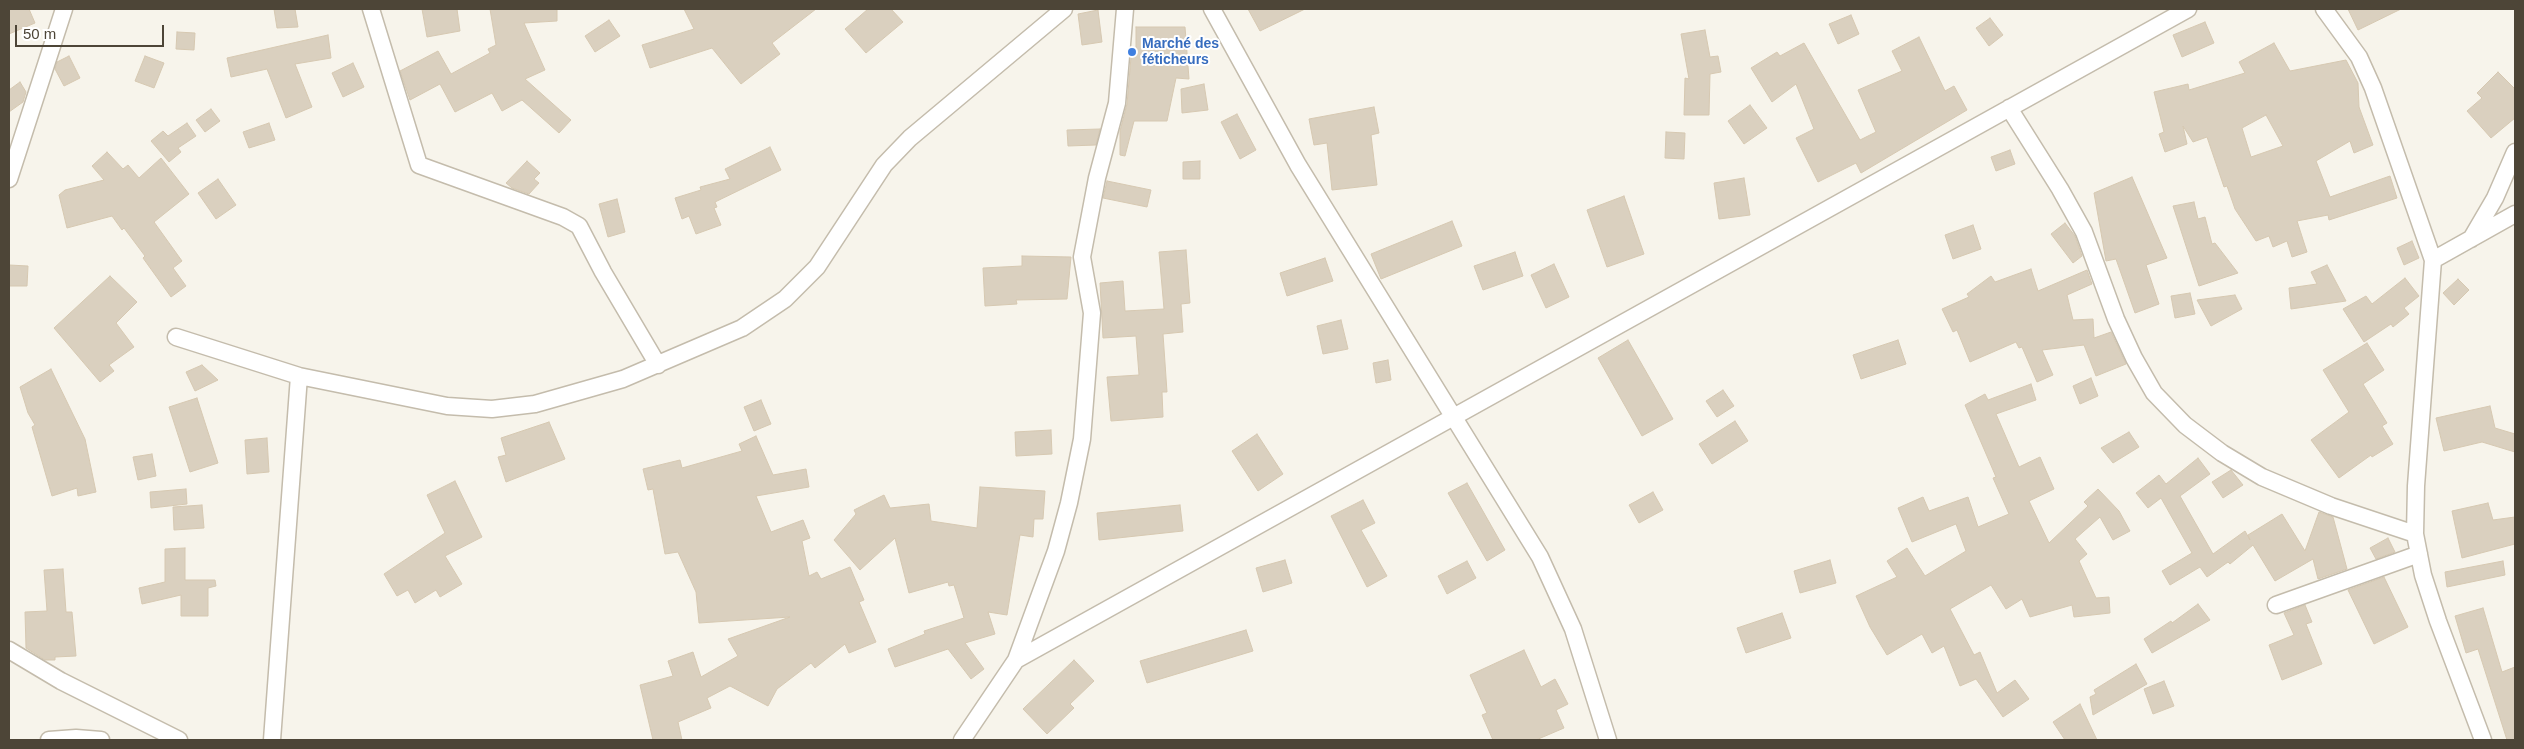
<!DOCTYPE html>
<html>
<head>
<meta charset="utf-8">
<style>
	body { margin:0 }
	#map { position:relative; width:2524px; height:749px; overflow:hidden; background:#f7f4eb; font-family:Helvetica,sans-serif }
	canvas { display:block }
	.frame { position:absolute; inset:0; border:10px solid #4d4537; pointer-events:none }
	.scale { position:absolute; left:15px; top:25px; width:149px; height:22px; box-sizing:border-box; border:2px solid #4d4537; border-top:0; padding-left:6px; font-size:15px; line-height:18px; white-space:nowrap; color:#4d4537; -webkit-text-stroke:4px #fff; paint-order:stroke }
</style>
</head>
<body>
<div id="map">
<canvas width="2524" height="749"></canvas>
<div class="frame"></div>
<div class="scale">50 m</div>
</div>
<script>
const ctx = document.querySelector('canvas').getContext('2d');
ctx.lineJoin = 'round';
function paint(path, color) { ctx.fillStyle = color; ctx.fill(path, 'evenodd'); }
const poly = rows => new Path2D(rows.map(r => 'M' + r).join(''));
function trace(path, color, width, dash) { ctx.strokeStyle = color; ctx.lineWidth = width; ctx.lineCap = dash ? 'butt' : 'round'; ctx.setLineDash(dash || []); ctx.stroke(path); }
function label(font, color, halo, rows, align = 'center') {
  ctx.font = font + ' Helvetica,sans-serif'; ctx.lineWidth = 4; ctx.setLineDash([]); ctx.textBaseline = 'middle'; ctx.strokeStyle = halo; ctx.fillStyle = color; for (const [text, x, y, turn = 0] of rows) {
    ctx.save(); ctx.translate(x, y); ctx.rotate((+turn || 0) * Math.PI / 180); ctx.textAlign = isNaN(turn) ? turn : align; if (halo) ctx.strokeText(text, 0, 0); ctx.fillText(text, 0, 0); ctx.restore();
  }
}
const building = poly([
	[9,9,29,9,35,23,9,34,9,9],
	[274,9,295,9,298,27,277,28,274,9],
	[422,9,457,9,460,31,427,37,422,9],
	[490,9,557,9,557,21,524,23,545,70,525,79,571,120,559,133,522,100,502,111,492,93,455,112,440,84,410,100,400,71,438,51,451,74,490,53,488,49,496,45,490,9],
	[684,9,816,9,772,43,780,54,741,84,712,48,650,68,642,45,694,29,684,9],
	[868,9,891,9,903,22,866,53,845,29,868,9],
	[1248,9,1305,9,1260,31,1248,9],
	[2348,9,2401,9,2358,30,2348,9],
	[1098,10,1102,42,1082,45,1078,14,1098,10],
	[1851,15,1859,34,1838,44,1829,24,1851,15],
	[1990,18,2003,35,1989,46,1976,28,1990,18],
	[609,20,620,36,595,52,585,36,609,20],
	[2205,22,2214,43,2182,57,2173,35,2205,22],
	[1136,27,1185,27,1189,79,1176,78,1167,121,1134,121,1125,156,1120,155,1120,131,1127,104,1131,57,1136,56,1136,27],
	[1705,30,1710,57,1718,56,1721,72,1710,74,1709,115,1684,115,1685,78,1689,79,1681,34,1705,30],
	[177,32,195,33,194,50,176,49,177,32],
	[328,35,331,58,295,64,312,107,286,118,267,69,231,77,227,58,328,35],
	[1919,37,1945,91,1954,86,1967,110,1861,173,1856,163,1818,182,1796,138,1814,129,1796,84,1772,102,1751,68,1777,52,1780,56,1804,43,1860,140,1876,132,1858,90,1902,71,1892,51,1919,37],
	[2274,43,2290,71,2346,60,2358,83,2359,107,2373,145,2354,153,2350,141,2316,161,2330,197,2390,176,2397,198,2329,220,2328,215,2297,221,2307,252,2292,257,2287,241,2273,247,2269,236,2256,241,2235,209,2227,186,2224,187,2207,137,2193,142,2183,126,2187,144,2165,152,2159,134,2164,132,2154,92,2188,84,2189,90,2245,73,2239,62,2274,43],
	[2266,115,2283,146,2251,157,2242,128,2266,115],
	[69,56,80,78,64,86,55,69,57,62,69,56],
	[145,56,164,63,154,88,135,81,145,56],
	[353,63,364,87,343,97,332,73,353,63],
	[2498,72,2515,89,2515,118,2491,138,2467,111,2482,98,2477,93,2498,72],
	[20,82,26,92,23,102,9,112,9,90,20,82],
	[1204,84,1208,110,1182,113,1181,89,1204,84],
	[1750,105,1767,128,1744,144,1728,121,1750,105],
	[1374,107,1379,133,1371,135,1377,185,1332,190,1327,143,1314,145,1309,119,1374,107],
	[211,109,220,121,205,132,196,120,211,109],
	[1237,114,1256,150,1240,159,1221,122,1237,114],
	[187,123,196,136,178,148,181,152,169,162,151,141,163,131,168,136,187,123],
	[269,123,275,140,249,148,243,132,269,123],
	[1100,129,1096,145,1068,146,1067,130,1100,129],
	[1666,132,1685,133,1684,159,1665,158,1666,132],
	[770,147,781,170,715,202,717,207,714,208,721,225,696,234,689,216,682,219,675,198,701,190,700,187,730,179,725,169,770,147],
	[2010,150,2015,164,1996,171,1991,157,2010,150],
	[107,152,123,169,128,165,139,178,161,158,189,194,154,222,182,261,173,268,186,286,171,297,143,258,145,256,124,228,122,230,112,216,67,228,59,195,65,190,104,180,92,166,107,152],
	[527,161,540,173,534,179,539,183,529,194,512,188,506,183,527,161],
	[1200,161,1200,179,1183,179,1183,162,1200,161],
	[2132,177,2167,258,2146,265,2159,304,2135,313,2116,259,2106,261,2094,193,2132,177],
	[1744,178,1750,215,1719,219,1714,183,1744,178],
	[218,179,236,205,216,219,198,193,218,179],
	[1107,181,1151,190,1147,207,1103,198,1107,181],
	[1624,196,1644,254,1607,267,1587,210,1624,196],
	[617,199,625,232,608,237,599,204,617,199],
	[2194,202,2198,219,2205,217,2212,244,2215,243,2238,273,2199,286,2173,206,2194,202],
	[1452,221,1462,246,1381,279,1371,254,1452,221],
	[2065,223,2075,236,2082,256,2073,263,2051,234,2065,223],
	[1973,225,1981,249,1953,259,1945,235,1973,225],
	[2412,241,2419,258,2404,265,2397,248,2412,241],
	[1186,250,1190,303,1181,304,1183,332,1163,334,1167,392,1162,392,1163,417,1111,421,1107,377,1139,375,1136,336,1103,338,1100,283,1123,281,1125,311,1164,309,1159,252,1186,250],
	[1515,252,1523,276,1483,290,1474,266,1515,252],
	[1022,256,1071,257,1067,299,1016,300,1017,304,985,306,983,268,1022,266,1022,256],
	[1325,258,1333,281,1287,296,1280,273,1325,258],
	[1554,264,1569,297,1546,308,1531,275,1554,264],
	[9,265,28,266,27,286,9,286,9,265],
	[2327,265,2346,301,2291,309,2289,288,2317,284,2311,272,2327,265],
	[2031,269,2038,291,2087,270,2092,284,2067,295,2073,320,2093,319,2094,338,2111,332,2126,364,2096,376,2084,345,2042,350,2053,375,2037,382,2022,347,2019,348,2016,342,1970,362,1957,330,1953,332,1942,309,1969,297,1967,294,1991,276,1995,282,2031,269],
	[110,276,137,302,116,323,134,347,109,365,114,371,100,382,54,328,110,276],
	[2405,278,2419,296,2404,308,2409,314,2393,327,2391,324,2364,342,2343,309,2366,296,2372,304,2405,278],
	[2458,279,2469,290,2454,305,2443,293,2458,279],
	[2190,293,2195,314,2175,318,2171,296,2190,293],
	[2235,295,2242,309,2211,326,2197,300,2235,295],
	[1341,320,1348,349,1323,354,1317,326,1341,320],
	[1628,340,1673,419,1642,436,1598,358,1628,340],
	[1898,340,1906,364,1861,379,1853,355,1898,340],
	[2367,343,2384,370,2363,384,2387,423,2382,426,2393,444,2372,457,2371,455,2339,478,2311,440,2349,412,2323,370,2367,343],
	[1388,360,1391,380,1376,383,1373,363,1388,360],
	[202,365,218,380,195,391,186,372,202,365],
	[51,369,85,439,96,492,78,496,77,488,52,496,32,427,35,425,28,413,20,387,51,369],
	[2091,378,2098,396,2080,404,2073,386,2091,378],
	[2031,384,2036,400,1996,414,2019,467,2040,457,2054,489,2029,501,2049,543,2088,506,2084,502,2098,489,2119,511,2130,531,2113,540,2100,517,2075,539,2087,554,2079,561,2096,598,2109,597,2110,613,2074,617,2072,605,2030,617,2022,599,2006,609,1991,585,1950,609,1974,655,1980,652,1997,693,2015,680,2029,699,2003,717,1976,679,1960,686,1944,646,1932,653,1922,634,1887,655,1870,627,1856,596,1897,577,1887,561,1907,548,1925,576,1966,551,1956,524,1912,542,1898,508,1923,497,1929,511,1968,497,1978,527,2009,514,1993,478,1996,477,1965,405,1985,394,1988,400,2031,384],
	[1723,390,1734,406,1717,417,1706,401,1723,390],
	[197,398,218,463,190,472,169,407,197,398],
	[761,400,771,424,754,431,744,407,761,400],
	[2490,406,2495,428,2515,434,2515,452,2482,442,2444,451,2436,418,2490,406],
	[1735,421,1748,441,1712,464,1699,444,1735,421],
	[549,422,565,459,506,482,498,457,506,455,501,438,549,422],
	[1051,430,1052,454,1016,456,1015,432,1051,430],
	[2129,432,2139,447,2113,463,2101,448,2129,432],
	[1257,434,1283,474,1258,491,1232,451,1257,434],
	[756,436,773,475,806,469,809,487,756,496,771,532,803,520,810,538,802,541,809,576,817,572,821,579,850,567,864,600,859,602,876,642,849,653,845,644,815,668,811,663,777,689,768,706,730,686,707,698,711,708,678,722,682,740,653,740,640,685,673,676,668,661,693,652,701,677,738,656,728,639,790,617,699,623,696,592,678,552,665,554,653,489,648,490,643,469,680,460,682,468,742,451,739,444,756,436],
	[267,438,269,472,247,474,245,440,267,438],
	[152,454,156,476,138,480,133,457,152,454],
	[2198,458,2210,474,2180,496,2213,554,2245,531,2250,540,2248,535,2282,514,2305,551,2319,512,2333,517,2347,569,2318,579,2313,559,2275,581,2253,545,2230,564,2228,562,2207,577,2200,567,2170,585,2162,571,2192,553,2161,498,2148,508,2136,493,2159,475,2166,484,2198,458],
	[2231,470,2243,485,2223,498,2212,482,2231,470],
	[455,481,482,537,445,556,462,584,440,597,436,590,415,603,408,590,397,596,384,574,445,533,427,495,455,481],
	[1467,483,1505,550,1487,561,1448,493,1467,483],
	[980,487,1045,491,1043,519,1034,519,1033,537,1020,535,1007,615,988,612,995,634,965,643,984,669,971,679,948,649,895,667,888,649,925,634,924,631,964,618,954,585,949,586,948,582,909,593,895,538,860,570,834,540,856,514,854,510,884,495,890,508,929,504,931,521,977,528,980,487],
	[186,489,187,504,151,508,150,492,186,489],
	[1653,492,1663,510,1639,523,1629,505,1653,492],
	[1363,500,1375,523,1361,530,1387,576,1367,587,1331,516,1363,500],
	[2488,503,2493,520,2515,517,2515,544,2462,558,2452,511,2488,503],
	[202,505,204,528,174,530,173,507,202,505],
	[1180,505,1183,531,1099,540,1097,513,1180,505],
	[2388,538,2395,552,2376,559,2370,548,2388,538],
	[185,548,185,580,215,580,216,586,208,588,208,616,181,616,181,595,142,604,139,588,165,582,165,549,185,548],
	[1285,560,1292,583,1263,592,1256,568,1285,560],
	[1830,560,1836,583,1800,593,1794,571,1830,560],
	[1467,561,1476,578,1447,594,1438,576,1467,561],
	[2503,561,2505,575,2447,587,2445,572,2503,561],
	[63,569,66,612,72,612,76,656,55,657,55,660,45,660,26,648,25,612,47,611,44,570,63,569],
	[2384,577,2408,627,2374,644,2348,590,2384,577],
	[2198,604,2210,620,2152,653,2144,639,2171,621,2172,623,2198,604],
	[2305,605,2312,622,2306,624,2322,664,2282,680,2269,645,2294,635,2284,613,2305,605],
	[2483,608,2502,672,2515,667,2515,740,2507,740,2478,649,2466,653,2455,616,2483,608],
	[1782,613,1791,638,1746,653,1737,628,1782,613],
	[1246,630,1253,651,1147,683,1140,661,1246,630],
	[1524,650,1541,687,1555,679,1568,704,1556,710,1564,728,1536,740,1493,740,1482,715,1487,713,1470,675,1524,650],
	[1074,660,1094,681,1070,704,1074,708,1047,734,1023,709,1074,660],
	[2136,664,2147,684,2093,715,2090,697,2096,694,2094,690,2136,664],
	[2164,681,2174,706,2153,714,2144,689,2164,681],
	[2080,704,2097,740,2065,740,2053,722,2080,704]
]);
const street = poly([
	[371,9,419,165,563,217,579,226,603,272,658,365],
	[1212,9,1298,165,1540,557,1573,629,1608,740],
	[2324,9,2359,57,2373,88,2433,260,2416,486,2415,534,2423,575,2438,621,2483,740],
	[2009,108,2060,189,2084,232,2116,319,2134,358,2154,393,2185,425,2222,453,2262,477,2331,506,2415,534],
	[9,179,64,9],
	[2471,239,2495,198,2515,152],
	[2433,260,2515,214],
	[176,337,299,376,447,406,492,409,535,404,623,379,742,328,785,299,817,267,884,165,910,138,1064,9],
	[2276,605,2419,554],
	[9,650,61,681,179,740],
	[1016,660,2188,9],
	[49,740,76,738,101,740],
	[272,740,299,376],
	[962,740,1016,660,1056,551,1069,503,1082,439,1092,313,1082,257,1097,178,1117,103,1125,9]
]);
const markers = [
	[1132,52,5,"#3f7fe0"]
];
const shopNames = [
	["Marché des",1142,44],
	["féticheurs",1142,60]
];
paint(building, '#dad0bf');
trace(building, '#d6c8b1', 1);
trace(street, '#c4bcac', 19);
trace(street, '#fff', 16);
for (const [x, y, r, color] of markers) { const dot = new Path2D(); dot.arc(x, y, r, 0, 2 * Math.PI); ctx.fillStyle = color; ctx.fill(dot); trace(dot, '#fff', 2); }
label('bold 14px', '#366cbe', '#fff', shopNames, 'left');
</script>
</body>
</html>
